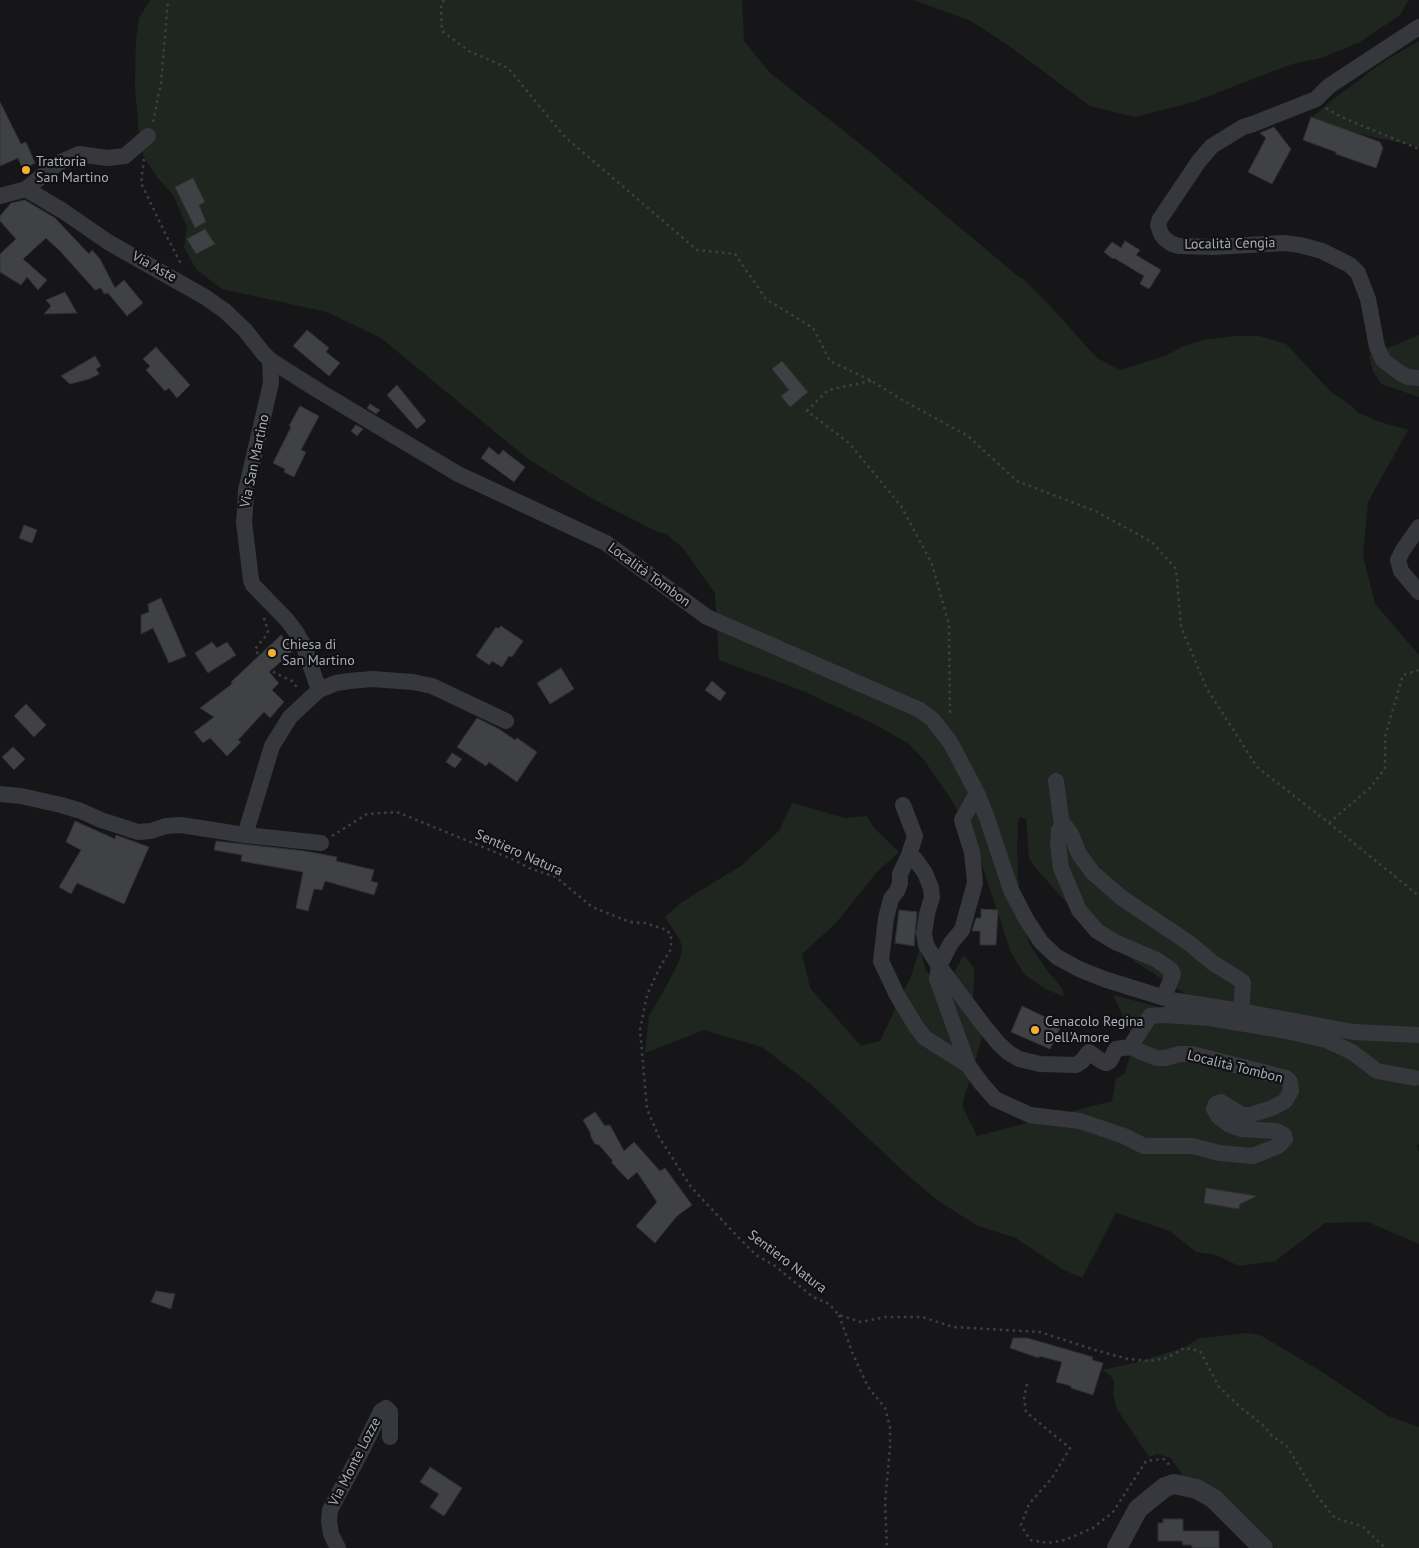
<!DOCTYPE html>
<html>
<head>
<meta charset="utf-8">
<style>
	body { margin:0 }
	canvas { display:block; background:#161618 }
</style>
</head>
<body>
<canvas width="1419" height="1548"></canvas>
<script>
const ctx = document.querySelector('canvas').getContext('2d');
ctx.lineJoin = 'round';
function paint(path, color) { ctx.fillStyle = color; ctx.fill(path, 'evenodd'); }
const poly = rows => new Path2D(rows.map(r => 'M' + r).join(''));
function trace(path, color, width, dash) { ctx.strokeStyle = color; ctx.lineWidth = width; ctx.lineCap = dash ? 'butt' : 'round'; ctx.setLineDash(dash || []); ctx.stroke(path); }
function label(font, color, halo, rows, align = 'center') {
  ctx.font = font + ' "PT Sans",sans-serif'; ctx.lineWidth = 4.5; ctx.setLineDash([]); ctx.textBaseline = 'middle'; ctx.strokeStyle = halo; ctx.fillStyle = color; for (const [text, x, y, turn = 0] of rows) {
    ctx.save(); ctx.translate(x, y); ctx.rotate((+turn || 0) * Math.PI / 180); ctx.textAlign = isNaN(turn) ? turn : align; if (halo) ctx.strokeText(text, 0, 0); ctx.fillText(text, 0, 0); ctx.restore();
  }
}
const green = poly([
	[150,0,742,0,744,41,769,72,864,147,1020,278,1022,278,1051,307,1097,358,1120,370,1165,356,1184,346,1203,340,1236,336,1259,336,1286,344,1330,391,1352,406,1357,412,1377,421,1408,430,1368,502,1363,555,1375,604,1419,655,1419,1144,1416,1145,1419,1152,1419,1244,1368,1222,1325,1223,1275,1261,1239,1266,1216,1255,1196,1252,1170,1231,1116,1213,1082,1278,1062,1269,1016,1238,976,1225,936,1199,902,1170,813,1086,762,1047,704,1030,645,1053,649,1016,667,985,680,959,682,948,680,940,665,917,682,902,741,866,779,831,792,803,845,818,867,816,874,828,899,852,876,873,836,923,802,954,810,988,861,1046,880,1041,912,974,920,947,925,969,940,988,950,982,954,972,964,955,974,968,973,1012,982,1038,962,1105,977,1136,1112,1101,1116,1078,1125,1074,1134,1040,1113,995,1207,1020,1218,1015,1137,963,1086,922,1072,909,1034,866,1029,858,1026,819,1020,817,1018,821,1017,849,1018,879,1025,930,1030,945,1049,973,1062,988,1064,997,1044,988,1024,974,1010,950,973,838,951,799,924,760,909,744,878,726,803,691,719,660,715,593,682,547,666,534,660,533,591,498,528,459,381,338,327,312,222,289,197,270,184,248,187,227,173,195,157,177,145,159,140,146,135,86,136,40,139,18],
	[914,0,1409,0,1400,15,1360,42,1321,58,1292,64,1193,102,1135,117,1090,106,1012,48,971,21],
	[1419,41,1419,147,1315,124,1313,116,1335,98,1386,60],
	[1419,335,1419,397,1381,384,1373,371,1369,356],
	[1247,1333,1260,1335,1319,1370,1388,1416,1419,1427,1419,1548,1275,1548,1231,1502,1186,1481,1171,1458,1157,1454,1149,1457,1117,1409,1113,1394,1114,1382,1110,1375,1102,1370,1138,1362,1183,1348,1200,1338]
]);
const building = poly([
	[0,102,21,144,26,142,35,163,23,170,18,158,0,166,0,102],
	[1311,117,1380,142,1383,148,1376,168,1336,154,1336,152,1303,140,1311,117],
	[1274,127,1291,149,1272,184,1248,172,1266,138,1260,133,1274,127],
	[193,178,205,202,199,205,206,222,195,228,175,187,193,178],
	[25,200,55,218,89,254,92,250,100,259,115,288,124,280,143,303,127,316,108,293,104,294,101,288,95,290,60,251,46,238,23,259,47,280,38,290,27,277,21,285,0,272,0,254,16,239,0,221,0,216,11,203,25,200],
	[205,229,215,244,196,254,187,239,205,229],
	[1125,241,1140,250,1136,255,1161,270,1149,289,1140,284,1144,276,1114,258,1113,259,1104,252,1112,242,1121,248,1125,241],
	[65,292,77,313,44,314,51,306,46,300,65,292],
	[307,330,329,348,326,352,340,363,329,376,293,346,307,330],
	[156,347,190,385,177,398,169,388,165,391,146,370,150,366,143,359,156,347],
	[95,356,101,366,96,369,99,374,89,379,70,384,61,376,95,356],
	[782,361,808,392,790,407,781,396,789,390,772,369,782,361],
	[397,385,426,421,417,429,387,395,397,385],
	[370,404,380,410,376,414,367,408,370,404],
	[300,406,319,416,301,450,306,452,294,477,284,472,285,469,273,463,291,427,289,426,300,406],
	[356,425,363,429,357,436,351,431,356,425],
	[489,447,499,455,503,450,525,467,514,482,481,458,489,447],
	[24,525,37,530,32,543,19,538,24,525],
	[161,598,186,656,169,663,153,628,141,634,141,615,149,612,148,604,161,598],
	[501,626,523,641,512,657,509,656,502,667,492,661,489,665,476,656,496,627,498,629,501,626],
	[281,635,294,650,284,657,285,658,269,672,279,683,272,690,284,702,270,718,264,712,238,740,241,742,227,756,210,738,203,743,194,732,214,717,200,708,232,684,231,682,281,635],
	[212,642,217,648,227,642,236,655,208,673,195,653,212,642],
	[561,668,574,689,550,704,537,683,561,668],
	[712,681,726,693,720,701,705,690,712,681],
	[26,704,46,725,34,737,14,716,26,704],
	[477,718,499,729,515,740,517,738,537,752,517,782,489,762,486,766,457,747,477,718],
	[13,747,25,759,14,770,2,757,13,747],
	[452,753,462,759,455,768,446,762,452,753],
	[75,821,115,839,116,835,149,847,124,904,77,883,71,894,59,887,81,850,66,842,75,821],
	[216,841,305,851,337,857,336,861,374,870,371,881,378,883,374,895,325,881,322,890,314,889,308,911,296,908,303,872,241,861,242,855,214,850,216,841],
	[981,909,998,910,996,945,980,945,980,931,972,931,976,918,981,918,981,909],
	[899,910,917,912,914,946,895,943,899,910],
	[1022,1006,1045,1017,1043,1020,1060,1028,1050,1049,1011,1032,1022,1006],
	[595,1112,605,1126,610,1125,624,1151,634,1142,660,1171,665,1168,692,1205,677,1216,655,1243,636,1226,657,1202,637,1172,628,1180,611,1162,613,1161,599,1145,595,1144,591,1137,590,1132,583,1120,595,1112],
	[1206,1188,1257,1196,1240,1204,1239,1209,1204,1203,1206,1188],
	[156,1291,175,1294,171,1309,151,1302,156,1291],
	[1013,1338,1027,1338,1093,1357,1092,1360,1103,1363,1093,1395,1071,1388,1071,1386,1056,1382,1062,1362,1039,1356,1039,1358,1010,1348,1013,1338],
	[430,1467,462,1488,444,1516,430,1507,439,1494,420,1482,430,1467],
	[1163,1519,1183,1519,1183,1531,1219,1531,1219,1548,1192,1548,1192,1545,1183,1545,1182,1541,1158,1541,1158,1523,1163,1523,1163,1519]
]);
const path = poly([
	[444,0,441,4,442,31,469,51,508,68,564,136,697,250,735,254,766,299,813,328,830,361,872,381,904,401,968,436,1017,481,1095,511,1152,542,1176,569,1181,627,1207,689,1257,767,1329,823,1419,896],
	[1326,108,1341,117,1419,149],
	[153,122,161,83,168,0],
	[144,159,141,183,166,235,182,266],
	[871,381,828,390,807,411,849,443,901,506,932,564,949,625,950,715],
	[264,618,268,631,265,637,255,649,261,659,275,673,292,681,299,690],
	[1329,823,1371,787,1385,768,1385,737,1403,675,1419,670],
	[332,836,367,814,397,812,512,859,529,868,556,877,592,907,630,922,645,923,667,930,671,936,671,949,660,967,647,995,640,1030,647,1109,659,1137,691,1187,737,1236,756,1255,775,1266,813,1297,829,1304,839,1315,861,1322,885,1317,922,1317,953,1327,1040,1332,1095,1350,1128,1359,1150,1361,1167,1358,1184,1348,1200,1351,1219,1387,1240,1407,1264,1426,1272,1436,1287,1446,1314,1492,1335,1518,1362,1526,1385,1548],
	[839,1315,852,1352,868,1387,885,1408,890,1427,890,1448,885,1502,887,1548],
	[1027,1384,1024,1397,1026,1412,1070,1448,1052,1478,1029,1504,1021,1525,1030,1540,1048,1543,1065,1540,1093,1528,1113,1512,1146,1461,1164,1459,1171,1467]
]);
const minor = poly([
	[1419,27,1329,86,1316,99,1253,124,1243,127,1212,146,1199,161,1160,219,1158,225,1161,234,1165,239,1172,244,1179,246,1213,247,1284,243,1300,245,1322,251,1350,265,1358,273,1368,299,1377,347,1383,360,1400,373,1408,377,1419,378],
	[26,189,58,163,79,154,107,158,125,156,148,136],
	[0,196,26,189,63,211,108,242,205,297,225,311,245,330,263,353,270,360,319,391,458,474,606,543,707,617,920,710,933,720,950,742,977,793,987,818,1011,890,1026,919,1041,942,1057,957,1079,969,1104,979,1171,1000,1241,1011,1353,1032,1419,1035],
	[1419,527,1403,550,1398,560,1401,571,1419,592],
	[319,690,336,683,349,681,372,679,413,682,432,686,506,721],
	[1056,781,1062,826],
	[0,794,21,796,61,805,81,811,101,820,138,832,151,831,166,826,181,825,245,835,272,746,290,717,319,690,303,644,296,632,287,620,253,585,251,580,244,522,245,509,246,490,271,383,270,360],
	[903,805,915,836,909,855],
	[245,835,321,843],
	[1164,997,1173,974,1171,970,1157,960,1115,942,1097,931,1079,910,1061,868,1058,844,1059,830,1062,826,1065,826,1071,834,1079,854,1093,873,1122,898,1189,943,1213,963,1242,981,1243,983,1241,1011],
	[1130,1047,1150,1016,1165,1015,1210,1018,1287,1031,1326,1040,1352,1052,1377,1071,1415,1078],
	[968,1065,925,1038,917,1028,897,995,881,961,886,918,891,899,897,891,900,883,900,874,909,855,915,859,925,873,931,888,932,897,927,914,924,933,926,945,939,966,984,1026,999,1044,1009,1053,1019,1059,1040,1064,1076,1065,1082,1061,1089,1052,1100,1060,1106,1063,1110,1061,1116,1049,1130,1047,1156,1058,1166,1058,1179,1054,1192,1054,1286,1078,1290,1082,1291,1091,1285,1101,1272,1108,1250,1115,1242,1115,1221,1102,1216,1104,1214,1109,1219,1117,1230,1125,1241,1129,1276,1131,1284,1135,1285,1139,1278,1146,1253,1156,1219,1153,1193,1146,1144,1146,1124,1136,1080,1121,1030,1115,995,1099,981,1083,968,1065,937,979,939,966,951,943,962,930,975,883,972,852,962,820,977,793],
	[338,1548,331,1534,329,1521,330,1510,362,1450,381,1411,386,1408,390,1412,390,1437]
]);
const tertiary = poly([
	[1117,1548,1138,1509,1165,1487,1174,1484,1197,1489,1214,1499,1263,1548]
]);
const markers = [
	[26,170,5,"#f2b134"],
	[272,653,5,"#f2b134"],
	[1035,1030,5,"#f2b134"]
];
const poiNames = [
	["Trattoria",36,162],
	["San Martino",36,178],
	["Chiesa di",282,645],
	["San Martino",282,661],
	["Cenacolo Regina",1045,1022],
	["Dell'Amore",1045,1038]
];
const streetNames = [
	["Località Cengia",1230,244,-1],
	["Via Aste",154,267,29],
	["Via San Martino",255,461,-78],
	["Località Tombon",649,575,36],
	["Sentiero Natura",519,853,24],
	["Località Tombon",1235,1067,14],
	["Sentiero Natura",787,1262,37],
	["Via Monte Lozze",355,1462,-63]
];
paint(green, '#1e261f');
paint(building, '#404145');
trace(building, '#303034', 1);
trace(path, '#3d3f44', 2.5, [2.5, 4]);
trace(minor, '#37383d', 16);
trace(tertiary, '#37383d', 20);
for (const [x, y, r, color] of markers) { const dot = new Path2D(); dot.arc(x, y, r, 0, 2 * Math.PI); ctx.fillStyle = color; ctx.fill(dot); trace(dot, '#111113', 2); }
label('14px', '#a8adb8', '#111113', poiNames, 'left');
label('14px', '#a8adb8', '#111113', streetNames);
</script>
</body>
</html>
